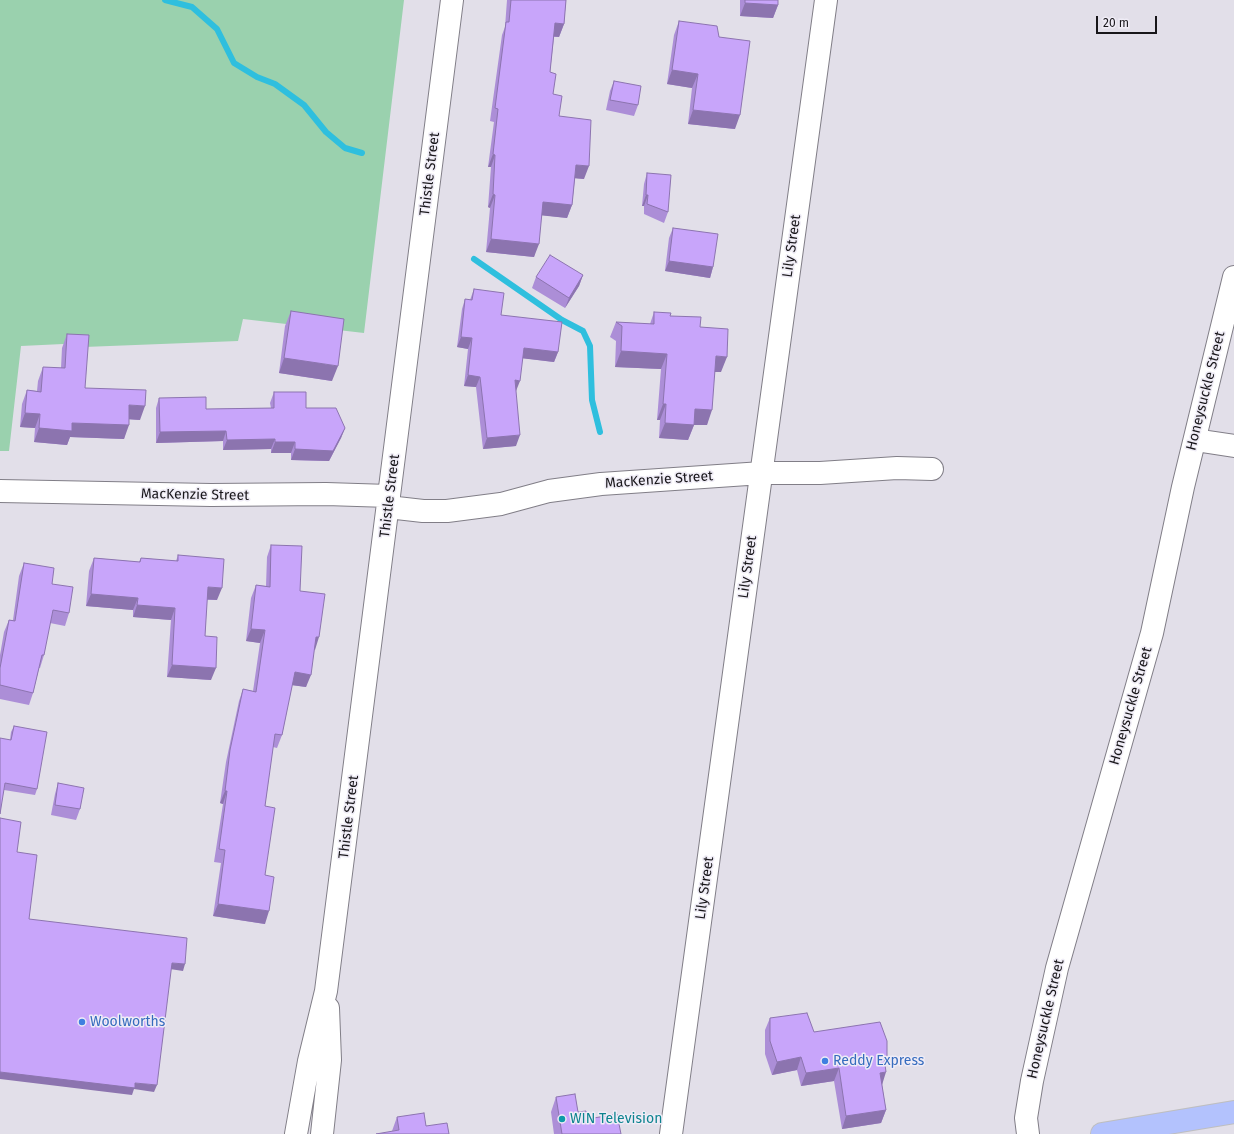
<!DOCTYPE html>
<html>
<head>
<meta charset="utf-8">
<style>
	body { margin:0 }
	#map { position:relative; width:1234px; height:1134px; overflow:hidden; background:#e2dfe9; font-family:"Fira Sans",sans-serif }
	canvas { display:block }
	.scale { position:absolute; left:1096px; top:16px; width:61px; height:18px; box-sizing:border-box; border:2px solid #18161a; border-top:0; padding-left:5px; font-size:12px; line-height:14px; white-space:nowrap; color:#18161a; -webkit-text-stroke:3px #efecf6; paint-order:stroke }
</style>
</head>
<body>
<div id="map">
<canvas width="1234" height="1134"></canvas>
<div class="scale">20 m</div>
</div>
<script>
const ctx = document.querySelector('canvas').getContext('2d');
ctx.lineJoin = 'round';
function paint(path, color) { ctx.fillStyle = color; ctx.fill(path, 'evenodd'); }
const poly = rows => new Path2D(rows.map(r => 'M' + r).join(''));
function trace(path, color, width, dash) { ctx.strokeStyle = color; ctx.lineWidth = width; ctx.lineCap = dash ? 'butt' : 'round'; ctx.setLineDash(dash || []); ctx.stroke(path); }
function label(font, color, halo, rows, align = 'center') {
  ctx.font = font + ' "Fira Sans",sans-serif'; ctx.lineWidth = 3; ctx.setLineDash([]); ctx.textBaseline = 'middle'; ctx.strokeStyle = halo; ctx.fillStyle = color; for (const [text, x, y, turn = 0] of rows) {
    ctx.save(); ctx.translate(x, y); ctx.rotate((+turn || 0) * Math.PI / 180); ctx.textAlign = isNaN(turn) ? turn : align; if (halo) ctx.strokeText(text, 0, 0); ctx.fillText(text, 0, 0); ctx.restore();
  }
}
const green = poly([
	[0,0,404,0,364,333,243,319,238,341,84,347,84,343,21,346,9,451,0,451]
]);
const stream = poly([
	[165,0,192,7,217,29,234,63,257,77,275,84,304,105,326,132,345,148,362,153],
	[474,259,562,320,583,331,590,346,592,400,600,432]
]);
const minor = poly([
	[1195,440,1234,446],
	[0,491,211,495,326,494,389,496],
	[388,507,423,511,447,511,501,504,549,491,601,484,762,473,820,473,897,468,932,469],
	[296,1134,309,1061,326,991,452,0],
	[322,1134,330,1060,328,1008],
	[671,1134,826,0],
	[1028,1134,1026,1118,1032,1081,1057,968,1152,633,1183,487,1234,277]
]);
const highway = poly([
	[1102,1134,1234,1112]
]);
const wall = poly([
	[507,0,566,0,564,24,559,37,554,37,550,72,553,94,559,116,584,179,575,178,572,205,567,218,542,215,534,257,486,252,490,208,488,207,491,167,488,167,494,122,490,121,502,35,505,27],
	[740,0,778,0,778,5,773,18,740,16],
	[679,21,719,37,735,129,688,124,692,88,667,84,674,35],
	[614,81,638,105,634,116,606,110,610,91],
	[647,173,668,212,664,223,644,214,644,206,642,206,644,184],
	[673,228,713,267,710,278,665,271,669,238],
	[583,275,579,286,565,308,532,288,536,277],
	[474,289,501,315,558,352,554,362,522,358,516,391,516,446,483,449,476,387,464,386,468,349,457,347,462,309,465,299,470,300],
	[291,311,332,381,279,373,285,326],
	[654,312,670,316,700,327,721,372,715,372,707,425,694,425,688,440,659,438,660,420,657,420,661,369,615,367,616,341,610,337,616,322,650,324],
	[67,334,85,388,140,420,129,419,124,439,70,437,67,445,34,442,35,428,20,427,22,404,27,390,37,391,38,381,43,367,61,368,62,348],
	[274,392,345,428,341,438,329,461,291,460,291,453,271,453,271,449,223,450,223,441,156,443,156,408,159,398,206,409,271,408,270,403],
	[271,545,300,591,315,650,314,650,306,687,292,685,282,735,277,748,273,747,265,806,265,924,213,916,221,863,214,862,223,804,220,803,226,762,239,701,243,689,253,691,260,643,246,641,251,598,256,585,266,586,267,557],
	[178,555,217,600,207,600,205,636,211,680,167,677,171,620,133,617,133,610,86,606,89,571,94,558,139,562,141,558,176,561],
	[24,563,52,584,69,613,65,626,50,623,44,655,40,668,39,668,33,693,29,705,0,699,0,655,4,632,9,620,13,620,19,576],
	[14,726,37,789,35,795,4,790,10,740,11,732],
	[58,783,80,809,76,820,51,815,55,794],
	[770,1018,814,1032,885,1062,882,1085,886,1110,881,1123,842,1129,834,1081,801,1086,797,1070,772,1075,765,1054,765,1030],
	[556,1097,588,1119,621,1134,554,1134,551,1112],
	[397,1117,426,1126,392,1131]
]);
const shadedWall = poly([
	[745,3,778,5,773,18,740,16],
	[555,23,564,24,559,37,551,36],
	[672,70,698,74,692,88,667,84],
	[693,110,740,115,735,129,688,124],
	[493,154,495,155,491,167,488,167],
	[576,165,589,166,584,179,572,178],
	[493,194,495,195,490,208,488,207],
	[646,195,648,195,644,206,642,206],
	[543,202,572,205,567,218,538,215],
	[491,239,539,244,534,257,486,252],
	[669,261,713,267,710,278,665,271],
	[583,275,579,286,565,308,569,298],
	[461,337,472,338,468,349,457,347],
	[524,348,558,352,554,362,520,358],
	[621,351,667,354,661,369,615,367],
	[716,356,727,357,721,372,710,372],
	[284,358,338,366,332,381,279,373],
	[468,375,480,377,476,387,464,386],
	[515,380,520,381,516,391],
	[663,404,666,404,660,420,657,420],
	[129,405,145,406,140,420,124,419],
	[695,409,712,410,707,425,694,425,688,440,659,438,665,423],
	[25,413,40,414,35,428,20,427],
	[72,423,129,425,124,439,70,437,67,445,34,442,39,428],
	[345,428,341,438,329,461,291,460,295,449],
	[226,431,223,441,156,443,160,432],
	[520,435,516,446,483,449,487,438],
	[275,439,271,449,223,450,227,440],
	[275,442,295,442,291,453,271,453],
	[208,587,222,588,217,600,204,599],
	[91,594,138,598,133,610,86,606],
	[137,605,175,608,171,620,133,617],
	[251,629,265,630,260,643,246,641],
	[316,637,319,637,315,650,311,649],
	[172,665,216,668,211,680,167,677],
	[295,672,311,675,306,687,291,685],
	[225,791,227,791,223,804,220,803],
	[218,904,269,911,265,924,213,916],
	[172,963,185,964,183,971,170,969],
	[887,1056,882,1069,884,1057],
	[801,1057,797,1070,772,1075,777,1062],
	[839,1068,834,1081,801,1086,806,1073],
	[0,1072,135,1083,157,1085,154,1092,134,1089,132,1095,0,1079],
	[886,1072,882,1085,880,1073],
	[886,1110,881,1123,842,1129,846,1116]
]);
const building = poly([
	[511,0,566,0,564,24,555,23,550,72,556,74,553,94,562,96,559,116,591,120,589,166,576,165,572,205,543,202,539,244,491,239,495,195,493,194,495,155,493,154,498,109,495,108,506,22,509,22,511,0],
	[745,0,778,0,778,5,745,3,745,0],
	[679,21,717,26,719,37,750,41,740,115,693,110,698,74,672,70,679,21],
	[614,81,641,86,638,105,610,100,614,81],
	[647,173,671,175,668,212,647,204,648,195,646,195,647,173],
	[673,228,718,234,713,267,669,261,673,228],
	[550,255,583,275,569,298,536,277,550,255],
	[474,289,504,293,501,315,562,322,558,352,524,348,520,381,515,380,520,435,487,438,480,377,468,375,472,338,461,337,465,299,472,300,474,289],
	[291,311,344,319,338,366,284,358,291,311],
	[654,312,671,313,670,316,701,317,700,327,728,329,727,357,716,356,712,410,695,409,694,425,665,423,666,404,663,404,667,354,621,351,622,326,616,322,654,324,654,312],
	[67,334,89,335,85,388,146,390,145,406,129,405,129,425,72,423,72,431,39,428,40,414,25,413,27,390,41,392,43,367,65,368,67,334],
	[274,392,306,392,306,408,336,408,345,428,333,451,295,449,295,442,275,442,275,439,227,440,226,431,160,432,159,398,206,397,206,409,274,408,274,392],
	[271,545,302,546,300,591,325,594,319,637,316,637,311,675,295,672,282,735,275,734,265,806,275,808,265,875,274,877,269,911,218,904,225,850,219,849,227,791,225,791,230,750,243,689,256,692,265,630,251,629,256,585,270,587,271,545],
	[178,555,224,559,222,588,208,587,205,636,217,637,216,668,172,665,175,608,137,605,138,598,91,594,94,558,140,562,141,558,178,561,178,555],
	[24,563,54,568,52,584,73,587,69,613,53,610,44,655,42,655,33,693,0,685,0,668,9,620,15,621,24,563],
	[14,726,47,732,37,789,5,783,0,814,0,738,11,740,14,726],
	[58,783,84,788,80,809,55,805,58,783],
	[0,818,21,822,17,852,37,855,29,919,187,938,185,964,172,963,157,1085,135,1083,135,1088,0,1072,0,818],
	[807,1013,814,1032,880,1022,887,1041,887,1056,884,1057,886,1072,880,1073,886,1110,846,1116,839,1068,806,1073,801,1057,777,1062,770,1041,770,1018,807,1013],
	[575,1094,578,1112,586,1111,588,1119,617,1114,621,1134,562,1134,556,1097,575,1094],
	[424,1113,426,1126,447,1123,449,1134,376,1134,399,1130,397,1117,424,1113]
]);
const markers = [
	[82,1022,4,"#3f7fe0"],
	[825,1061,4,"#3f7fe0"],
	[562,1119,4,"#0f9aa8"]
];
const streetNames = [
	["Thistle Street",430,174,-83],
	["Lily Street",792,246,-82],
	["Honeysuckle Street",1206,391,-76],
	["MacKenzie Street",659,480,-4],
	["MacKenzie Street",195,495,1],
	["Thistle Street",390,496,-83],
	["Lily Street",748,567,-82],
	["Honeysuckle Street",1131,706,-74],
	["Thistle Street",349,817,-83],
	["Lily Street",705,888,-82],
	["Honeysuckle Street",1046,1019,-77]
];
const shopNames = [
	["Woolworths",90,1022],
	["Reddy Express",833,1061]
];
const cultureNames = [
	["WIN Television",570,1119]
];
paint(green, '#9ad1ae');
trace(stream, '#2fbfde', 6);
trace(minor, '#817e87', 24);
trace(highway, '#bebebf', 24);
trace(minor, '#fff', 22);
trace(highway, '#b3c2fd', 22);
paint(wall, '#ac8ed7');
paint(shadedWall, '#8c74af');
paint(building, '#c8a5fa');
trace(building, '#8c74af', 1);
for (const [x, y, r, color] of markers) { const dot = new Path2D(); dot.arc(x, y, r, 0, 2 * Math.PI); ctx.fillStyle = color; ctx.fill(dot); trace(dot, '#efecf6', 1.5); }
label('14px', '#18161a', '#efecf6', streetNames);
label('14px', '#366cbe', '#efecf6', shopNames, 'left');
label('14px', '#0d838f', '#efecf6', cultureNames, 'left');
</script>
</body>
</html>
